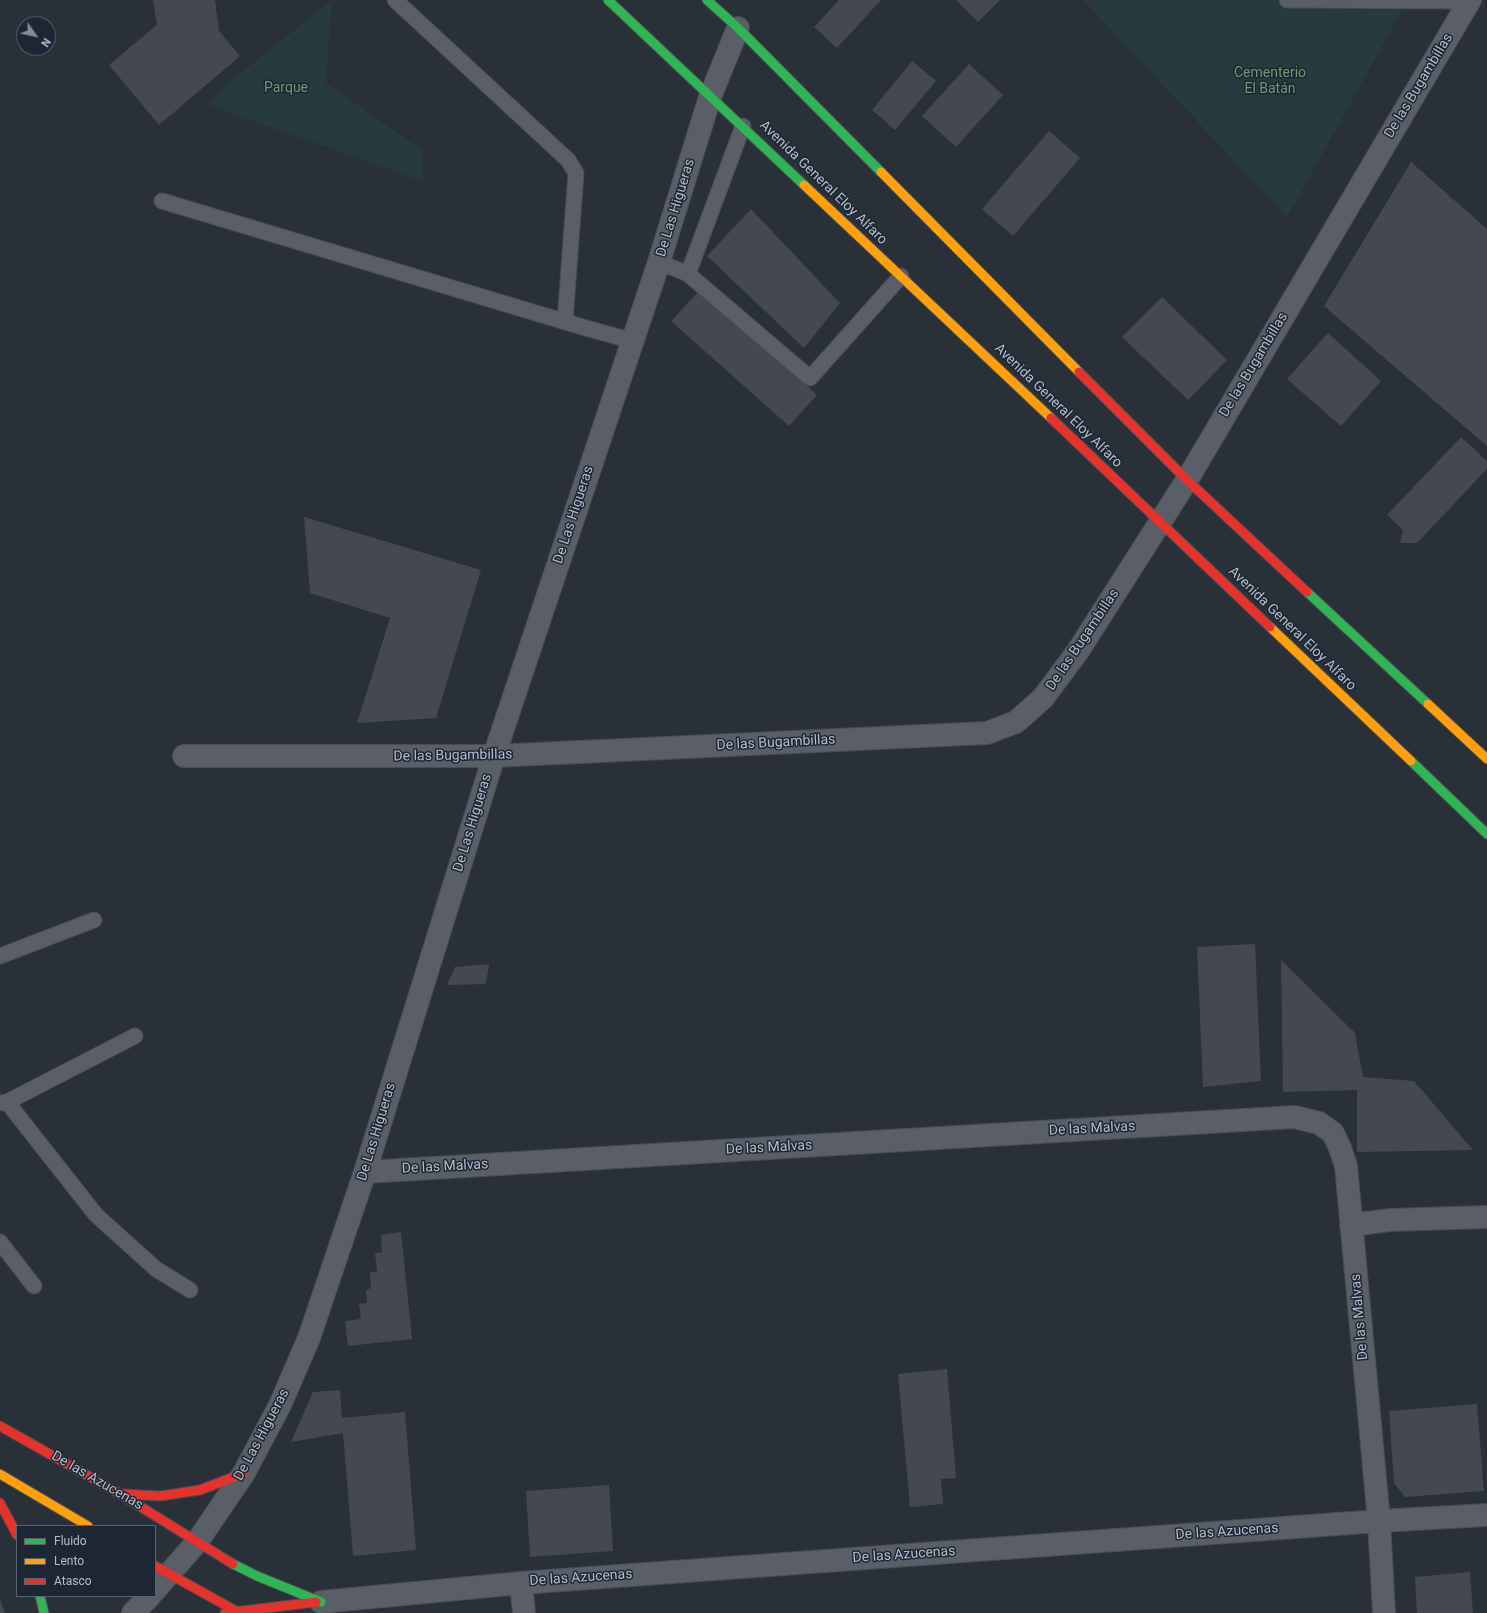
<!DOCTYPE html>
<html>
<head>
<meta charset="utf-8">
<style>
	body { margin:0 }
	#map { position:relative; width:1487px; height:1613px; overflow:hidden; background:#2a3038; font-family:Roboto,sans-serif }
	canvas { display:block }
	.legend { position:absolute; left:16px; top:1525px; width:140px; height:72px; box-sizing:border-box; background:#1d2633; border:1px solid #59626f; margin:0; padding:5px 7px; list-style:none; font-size:12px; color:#b4bcc9 }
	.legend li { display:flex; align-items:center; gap:8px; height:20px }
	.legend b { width:20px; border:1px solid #59626f }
	.north { position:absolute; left:16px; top:16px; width:40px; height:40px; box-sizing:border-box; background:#1d2633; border:1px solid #59626f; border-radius:50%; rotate:124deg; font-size:11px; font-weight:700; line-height:16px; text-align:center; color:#b4bcc9 }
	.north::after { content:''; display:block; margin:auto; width:14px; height:18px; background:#848b96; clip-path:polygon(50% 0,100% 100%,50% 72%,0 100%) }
</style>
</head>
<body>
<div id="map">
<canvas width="1487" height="1613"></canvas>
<ul class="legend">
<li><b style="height:5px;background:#30b455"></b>Fluido</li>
<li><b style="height:5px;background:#ff9f0a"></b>Lento</li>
<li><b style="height:5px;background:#e5322d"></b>Atasco</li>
</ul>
<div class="north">N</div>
</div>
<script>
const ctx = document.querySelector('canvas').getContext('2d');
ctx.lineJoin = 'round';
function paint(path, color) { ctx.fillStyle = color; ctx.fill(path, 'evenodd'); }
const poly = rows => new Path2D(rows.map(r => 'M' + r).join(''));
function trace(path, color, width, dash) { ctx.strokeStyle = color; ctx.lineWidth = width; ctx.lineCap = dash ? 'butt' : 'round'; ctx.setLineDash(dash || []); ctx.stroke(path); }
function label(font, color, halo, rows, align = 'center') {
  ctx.font = font + ' Roboto,sans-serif'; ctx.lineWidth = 3; ctx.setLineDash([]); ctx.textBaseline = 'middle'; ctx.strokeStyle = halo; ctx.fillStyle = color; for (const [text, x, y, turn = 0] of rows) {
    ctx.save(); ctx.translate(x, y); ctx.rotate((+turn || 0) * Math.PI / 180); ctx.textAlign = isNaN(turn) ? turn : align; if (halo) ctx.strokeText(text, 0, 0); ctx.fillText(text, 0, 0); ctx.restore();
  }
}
const green = poly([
	[332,0,326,83,423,151,423,181,208,105,232,80],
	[1083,0,1408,0,1287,217]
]);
const building = poly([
	[153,0,215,0,219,31,240,56,159,125,109,65,157,25],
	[839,0,881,0,837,48,814,27],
	[956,0,1000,0,978,22],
	[912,61,936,81,895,130,872,110],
	[969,64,1003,95,956,147,922,116],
	[1049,131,1080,158,1013,236,982,209],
	[1411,162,1487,229,1487,446,1324,306],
	[751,209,840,303,804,348,707,256],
	[700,290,817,395,789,426,671,321],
	[1162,297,1227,360,1188,400,1122,337],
	[1328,333,1381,381,1341,426,1287,379],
	[1461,437,1487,461,1487,469,1417,543,1400,543,1403,530,1387,515],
	[304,517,481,570,436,718,357,723,390,618,310,593],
	[1255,944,1261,1081,1203,1087,1197,947],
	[1281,960,1355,1033,1363,1077,1414,1081,1473,1150,1357,1152,1357,1090,1283,1092],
	[489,964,486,984,447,985,455,967],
	[401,1232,412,1339,348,1346,345,1321,361,1319,359,1304,367,1303,366,1290,371,1288,370,1272,377,1272,375,1253,382,1253,381,1235],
	[947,1369,956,1478,941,1479,943,1504,910,1507,898,1374],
	[340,1390,342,1418,405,1412,416,1550,353,1556,343,1433,291,1442,313,1392],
	[1477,1404,1484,1491,1405,1497,1394,1483,1389,1411],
	[609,1485,613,1551,530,1557,526,1491],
	[1470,1572,1473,1613,1417,1613,1415,1577],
	[0,1599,5,1613,0,1613]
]);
const lane = poly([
	[395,0,568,160,576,173,565,321],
	[1287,0,1469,1],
	[743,126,688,274,810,378,901,276],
	[162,201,586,328,633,341],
	[659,262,688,274],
	[0,956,94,920],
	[7,1102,96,1215,156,1269,190,1290],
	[0,1103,7,1102,135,1036],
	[0,1242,34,1286]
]);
const street = poly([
	[184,756,494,756,987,733,1016,722,1043,698,1078,651,1187,480,1470,0],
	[365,1172,1294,1117,1319,1123,1333,1133,1340,1148,1346,1166,1379,1521,1384,1613],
	[1351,1225,1390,1220,1487,1217],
	[521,1583,524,1613],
	[155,1590,197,1542,244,1473,280,1405,309,1338,365,1172,494,756,659,262,710,97,738,28],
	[321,1602,521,1583,1379,1521,1487,1515],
	[133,1613,150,1596]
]);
const fast = poly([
	[608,0,804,185],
	[707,0,738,28,881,172],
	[1307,592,1428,704],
	[1411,761,1487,834],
	[233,1564,257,1576,321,1602],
	[40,1596,44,1613]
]);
const slow = poly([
	[881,172,1079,372],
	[804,185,1051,418],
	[1270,627,1411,761],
	[1428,704,1487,759],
	[0,1474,88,1526]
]);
const jam = poly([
	[1079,372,1187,480,1307,592],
	[1051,418,1270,627],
	[0,1426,120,1494,233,1564],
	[123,1494,160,1496,200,1490,244,1473],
	[0,1503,17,1535],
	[155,1566,236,1611],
	[225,1613,316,1602]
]);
const parkNames = [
	["Cementerio",1270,73],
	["El Batán",1270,89],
	["Parque",286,88]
];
const streetNames = [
	["De las Bugambillas",1419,86,-59],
	["Avenida General Eloy Alfaro",823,183,44],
	["De Las Higueras",676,208,-73],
	["De las Bugambillas",1254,365,-59],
	["Avenida General Eloy Alfaro",1058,406,44],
	["De Las Higueras",574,515,-72],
	["Avenida General Eloy Alfaro",1292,629,44],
	["De las Bugambillas",1083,640,-56],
	["De las Bugambillas",776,743,-3],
	["De las Bugambillas",453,756,-1],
	["De Las Higueras",473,823,-73],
	["De las Malvas",1092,1129,-3],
	["De Las Higueras",377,1132,-73],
	["De las Malvas",769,1148,-3],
	["De las Malvas",445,1167,-3],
	["De las Malvas",1360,1317,-95],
	["De Las Higueras",262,1435,-62],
	["De las Azucenas",97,1481,30],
	["De las Azucenas",1227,1532,-4],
	["De las Azucenas",904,1555,-4],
	["De las Azucenas",581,1578,-4]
];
paint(green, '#273a3e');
paint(building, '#444950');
trace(lane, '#484c53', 17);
trace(street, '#484c53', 24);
trace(fast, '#484c53', 11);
trace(slow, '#484c53', 11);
trace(jam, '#484c53', 11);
trace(lane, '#5a5e66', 15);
trace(street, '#5a5e66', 22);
trace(fast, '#30b455', 9);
trace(slow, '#ff9f0a', 9);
trace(jam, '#e5322d', 9);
label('14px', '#6b9a76', '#1d2633', parkNames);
label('14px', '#b4bcc9', '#1d2633', streetNames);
</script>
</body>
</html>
